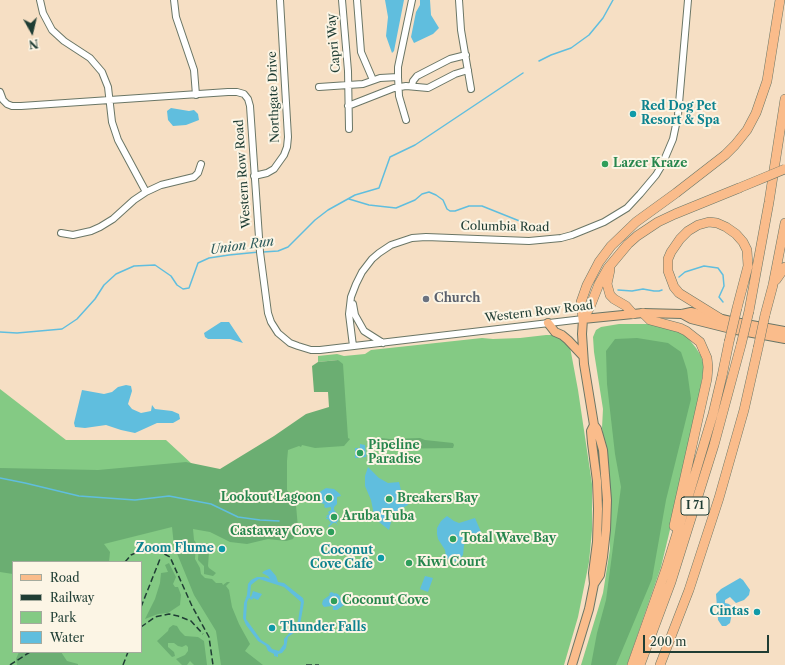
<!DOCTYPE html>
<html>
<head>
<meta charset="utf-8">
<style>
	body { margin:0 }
	#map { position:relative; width:785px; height:665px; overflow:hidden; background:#f6dfc4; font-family:"Libre Caslon Text",serif }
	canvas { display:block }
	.legend { position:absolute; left:12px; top:561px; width:130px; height:92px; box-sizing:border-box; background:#fcf5e5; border:1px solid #a4ab9e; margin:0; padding:5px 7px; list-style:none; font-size:12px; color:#1f3d34 }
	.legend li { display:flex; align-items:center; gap:8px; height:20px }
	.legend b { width:20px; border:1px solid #a4ab9e }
	.north { position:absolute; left:12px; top:12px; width:40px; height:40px; -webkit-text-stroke:3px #fcf5e5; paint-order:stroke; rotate:172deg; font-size:11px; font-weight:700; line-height:16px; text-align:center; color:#1f3d34 }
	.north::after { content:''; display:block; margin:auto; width:14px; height:18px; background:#1f3d34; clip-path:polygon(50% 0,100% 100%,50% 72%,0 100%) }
	.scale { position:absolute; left:643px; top:635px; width:126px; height:18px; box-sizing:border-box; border:2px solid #1f3d34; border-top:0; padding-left:5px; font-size:12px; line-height:14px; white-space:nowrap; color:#1f3d34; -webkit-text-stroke:3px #fcf5e5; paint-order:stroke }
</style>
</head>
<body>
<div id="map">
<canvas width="785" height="665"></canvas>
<ul class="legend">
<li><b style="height:5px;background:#fabc8b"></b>Road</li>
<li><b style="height:5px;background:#1f3d34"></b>Railway</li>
<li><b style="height:11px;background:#84ca84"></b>Park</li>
<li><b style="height:11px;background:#60bede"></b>Water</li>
</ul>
<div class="north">N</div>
<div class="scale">200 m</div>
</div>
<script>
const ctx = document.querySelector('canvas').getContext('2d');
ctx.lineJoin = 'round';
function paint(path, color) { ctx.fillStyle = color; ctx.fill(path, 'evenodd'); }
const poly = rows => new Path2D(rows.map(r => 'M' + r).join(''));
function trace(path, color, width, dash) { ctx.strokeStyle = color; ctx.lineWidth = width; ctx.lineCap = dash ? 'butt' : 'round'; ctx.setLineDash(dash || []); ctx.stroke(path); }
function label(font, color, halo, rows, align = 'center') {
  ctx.font = font + ' "Libre Caslon Text",serif'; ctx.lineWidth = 4; ctx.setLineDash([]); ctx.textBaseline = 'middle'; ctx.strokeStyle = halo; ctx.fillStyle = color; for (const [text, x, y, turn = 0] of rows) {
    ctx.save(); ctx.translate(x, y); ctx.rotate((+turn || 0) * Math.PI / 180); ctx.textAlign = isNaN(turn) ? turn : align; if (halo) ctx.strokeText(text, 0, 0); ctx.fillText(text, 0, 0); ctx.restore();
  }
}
const green = poly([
	[619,324,663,324,675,328,688,338,696,348,701,356,704,366,694,430,661,567,627,665,581,665,603,593,610,549,610,500,602,428,603,409,594,352,593,337,596,330,601,327],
	[546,335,555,335,563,338,570,347,578,390,592,484,592,530,589,562,578,617,564,665,0,665,0,389,66,440,166,440,256,523,277,435,346,434,338,360,318,362,318,356,337,354,344,356,365,354,371,350,482,338,493,339,520,338],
	[13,562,141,562,141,652,13,652]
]);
const forest = poly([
	[637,338,668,343,681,352,687,370,691,399,666,500,652,579,616,665,591,665,597,633,606,600,621,487,615,454,607,384,606,351,615,339],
	[338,360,343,364,348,438,350,439,344,446,315,448,302,445,301,447,299,446,288,450,287,461,287,490,296,505,298,528,293,539,286,541,268,539,247,544,230,542,210,532,193,529,194,540,196,543,195,559,200,568,201,574,205,578,212,579,216,583,222,583,223,585,227,582,230,582,226,586,229,590,232,607,239,624,250,644,245,651,263,665,221,665,216,631,194,595,174,546,172,527,104,544,110,552,109,562,13,562,13,574,0,572,0,468,98,470,186,462,220,469,274,436,306,414,329,407,328,392,314,392,312,366,318,362],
	[381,438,390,439,420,438,425,440,453,443,454,445,453,448,384,449,373,439],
	[202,543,207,547,209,552,208,566,209,568,216,573,213,576,204,574,204,566,198,560,199,544],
	[169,563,176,577,173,584,175,587,178,587,181,595,180,605,168,613,158,614,145,619,155,599,160,583,161,573,168,572,165,565],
	[173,625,177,626,180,631,185,636,198,637,204,641,207,665,194,665,190,661,187,665,182,665,176,659,185,655,188,651,188,647,186,645,182,647,178,646,174,643,168,643,168,647,174,652,175,656,172,657,157,641,168,631,169,628],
	[19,652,61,652,67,661,78,664,78,665,17,665,16,659]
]);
const water = poly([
	[385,0,404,0,394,51,392,53,386,36,388,17],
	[420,0,430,0,431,15,439,28,433,34,414,43,411,37,416,12,420,5],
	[171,108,189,111,194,110,198,114,199,120,186,125,173,126,168,120,167,111],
	[221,322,229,322,243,343,230,339,208,339,205,337,204,333],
	[126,385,131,386,132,391,128,404,132,409,141,413,151,411,152,405,155,409,172,411,179,414,180,419,173,423,157,423,135,433,121,430,106,425,85,428,75,427,74,423,82,390,104,394,112,392,118,387],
	[360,444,365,445,366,457,355,458,355,448,360,448],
	[368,467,379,478,388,483,399,482,401,490,398,491,397,492,402,498,406,497,408,505,398,510,392,518,389,530,379,522,374,515,371,500,365,486,365,476],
	[326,488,334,489,340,494,341,496,337,497,337,504,334,507,334,510,339,516,338,522,336,521,338,526,336,523,333,523,329,527,328,526,331,523,328,519,326,519,326,518,328,518,326,516,329,514,328,512,331,510,331,507,325,508,324,505,326,503,324,504,321,503,321,493,318,493],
	[447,516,454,521,459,523,475,518,481,532,469,538,464,545,463,555,459,560,453,562,448,559,446,557,445,550,438,539,437,534,437,528,441,521],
	[269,569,270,569,276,576,278,582,284,583,294,591,303,598,304,602,300,625,295,632,288,637,286,648,282,653,278,654,278,657,274,656,274,654,268,651,266,646,258,641,246,625,243,618,244,603,247,595,248,584,251,580,257,577,264,577,270,579,268,576,262,573,264,571],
	[259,579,284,587,301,602,298,621,293,629,284,639,284,644,279,651,272,649,269,645,261,640,246,619,247,602,249,598,252,600,253,598,258,600,262,594,253,591,251,597,250,596,251,585,256,581],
	[425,576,433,578,428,592,420,589],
	[740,578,743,580,750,590,749,595,744,600,736,603,730,597,725,600,725,603,729,604,733,608,730,623,726,626,722,626,718,620,716,594,721,589],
	[331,592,334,593,334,594,335,593,338,594,342,599,344,599,345,602,344,605,337,610,333,610,333,607,332,606,324,607,322,604,323,600,330,595,329,594]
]);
const stream = poly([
	[539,61,551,55,571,48,589,35,603,18,613,0],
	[349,199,369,205,396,208,415,200,422,194,429,192,436,195,443,200,447,209,450,211,455,211,469,206,482,206,522,222,529,226],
	[263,252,278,251,288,247,315,220,328,210,355,195,379,188,390,157,415,145,523,73],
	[679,277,685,272,704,266,718,268,723,275,724,286,719,297,723,302],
	[618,290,632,291,643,289,654,291,659,291,662,290],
	[0,332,17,333,62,329,77,319,95,299,104,285,116,274,134,266,155,265,171,276,177,285,183,289,189,288,198,263,209,258,229,255,259,252],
	[0,478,25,483,79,496,135,500,169,496,211,504,238,517,260,520,279,521]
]);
const minor = poly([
	[40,0,43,13,52,30,64,41,90,58,102,72,108,87,112,122,118,140,146,192],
	[174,0,176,17,194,70,196,95],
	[342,0,348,71,349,129],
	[357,0,361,52,373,80],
	[459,0,461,30,471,89],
	[412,86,413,81,417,76,450,59,466,55],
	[319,87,363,84,380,78,398,77],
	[0,92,3,100,7,104,12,106,21,106,228,92,237,92,244,94,248,99,250,106,260,252,268,313,271,322,278,333,290,343,298,346,311,350,320,350,583,319],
	[348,106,394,88,406,86,428,88,455,74,468,70],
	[406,120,399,96,398,77,398,67,412,0],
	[254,176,267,173,274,169,284,155,287,147,288,137,280,0],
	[61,233,73,235,91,231,100,227,113,219,134,200,146,192,161,185,194,177,198,173,201,164],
	[353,304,355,315,364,331,383,343],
	[353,346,349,314,351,297,356,284,362,272,372,259,379,253,391,245,412,238,426,237,529,241,561,238,572,235,604,222,627,208,640,194,656,175,662,165,673,139,678,115,688,0]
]);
const major = poly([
	[682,314,691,319,731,329,785,339],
	[548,323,555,332,562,335,568,340,583,356],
	[594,584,600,575,603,557,606,530,607,500,603,450,597,429,594,425,584,364,582,334,583,319,643,313,682,314,691,312,735,322,785,331],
	[572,665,589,609,594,584,593,573,597,542,598,509,597,481,592,443,591,431,594,425]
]);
const highway = poly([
	[610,270,607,284,610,295,614,299,626,306,633,314],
	[776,280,785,267],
	[749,311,769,202,785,99],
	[643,313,650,320,680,328,686,331,700,342,707,358,708,367,707,379,674,526],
	[765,315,773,285,785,223],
	[583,319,581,302,587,285,599,262,611,246,636,222,676,193,725,155,735,145,747,130,756,113,767,81,780,0],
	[583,319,590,307,599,284,608,268,628,244,637,236,658,222,675,214,739,188],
	[721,319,679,293,674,287,668,271,668,259,671,252,680,239,688,231,698,225,709,222,717,223,726,227,736,234,743,242,747,250,748,266,737,308],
	[632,665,666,569,689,494,713,414,722,376,729,342],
	[640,665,671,582,714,445,741,345],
	[660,665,689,590,719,498,744,410,758,348]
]);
const rail = poly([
	[125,562,131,555,144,549,157,550,170,557,192,606,209,637,213,665],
	[141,607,160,559],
	[141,627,155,617,169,614,178,616,191,621,203,634],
	[10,665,30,652],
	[123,665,128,652],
	[306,665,319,665]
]);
const highwayBridge = poly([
	[739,188,785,169],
	[729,342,737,308],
	[741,345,749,311],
	[758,348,765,315]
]);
const markers = [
	[633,114,4,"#0f9aa8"],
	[605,164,4,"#2e9e5b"],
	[426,299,4,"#6b7280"],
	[360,453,4,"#2e9e5b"],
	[329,498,4,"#2e9e5b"],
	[389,499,4,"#2e9e5b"],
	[334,517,4,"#2e9e5b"],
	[331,532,4,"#2e9e5b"],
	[453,539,4,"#2e9e5b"],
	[222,549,4,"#0f9aa8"],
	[381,558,4,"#0f9aa8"],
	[409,563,4,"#2e9e5b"],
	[334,601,4,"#2e9e5b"],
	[757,612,4,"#0f9aa8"],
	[272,628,4,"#0f9aa8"]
];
const shields = [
	[695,506,28]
];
const shieldNames = [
	["I 71",695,506]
];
const streetNames = [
	["Capri Way",334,43,-95],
	["Northgate Drive",274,97,-92],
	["Western Row Road",243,174,-94],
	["Columbia Road",505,227,1],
	["Western Row Road",539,312,-7]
];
const cultureNames = [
	["Red Dog Pet",641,107,"left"],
	["Resort & Spa",641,121,"left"],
	["Zoom Flume",214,549],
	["Coconut",373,551],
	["Cove Cafe",373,565],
	["Cintas",749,612],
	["Thunder Falls",280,628,"left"]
];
const leisureNames = [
	["Lazer Kraze",613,164],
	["Pipeline",368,446],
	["Paradise",368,460],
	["Lookout Lagoon",321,498,"right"],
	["Breakers Bay",397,499],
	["Aruba Tuba",342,517],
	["Castaway Cove",323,532,"right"],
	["Total Wave Bay",461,539],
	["Kiwi Court",417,563],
	["Coconut Cove",342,601]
];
const worshipNames = [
	["Church",434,299]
];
const waterNames = [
	["Union Run",242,246,-8]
];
paint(green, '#84ca84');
paint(forest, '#6bae72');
paint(water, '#60bede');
trace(stream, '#60bede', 1.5);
trace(minor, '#6a7666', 8);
trace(major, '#6a7666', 10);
trace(highway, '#6a7666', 10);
trace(minor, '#fff', 6);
trace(major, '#fabc8b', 8);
trace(highway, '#fabc8b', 9);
trace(rail, '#1f3d34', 1.5, [6, 3]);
trace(highwayBridge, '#6a7666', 10, []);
trace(highwayBridge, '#fabc8b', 9);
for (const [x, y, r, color] of markers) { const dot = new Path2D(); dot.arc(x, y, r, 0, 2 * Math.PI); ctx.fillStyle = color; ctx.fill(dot); trace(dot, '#fcf5e5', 1.5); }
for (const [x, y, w] of shields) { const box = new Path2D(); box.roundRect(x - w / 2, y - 9, w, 18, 3); ctx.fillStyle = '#fcf5e5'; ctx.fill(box); trace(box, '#1f3d34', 1); }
label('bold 11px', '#1f3d34', null, shieldNames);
label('12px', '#1f3d34', '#fcf5e5', streetNames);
label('bold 12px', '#0d838f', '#fcf5e5', cultureNames, 'right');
label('bold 12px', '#27864d', '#fcf5e5', leisureNames, 'left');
label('bold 12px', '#5b616d', '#fcf5e5', worshipNames, 'left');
label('italic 13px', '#2f5d5e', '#fcf5e5', waterNames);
</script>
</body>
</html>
